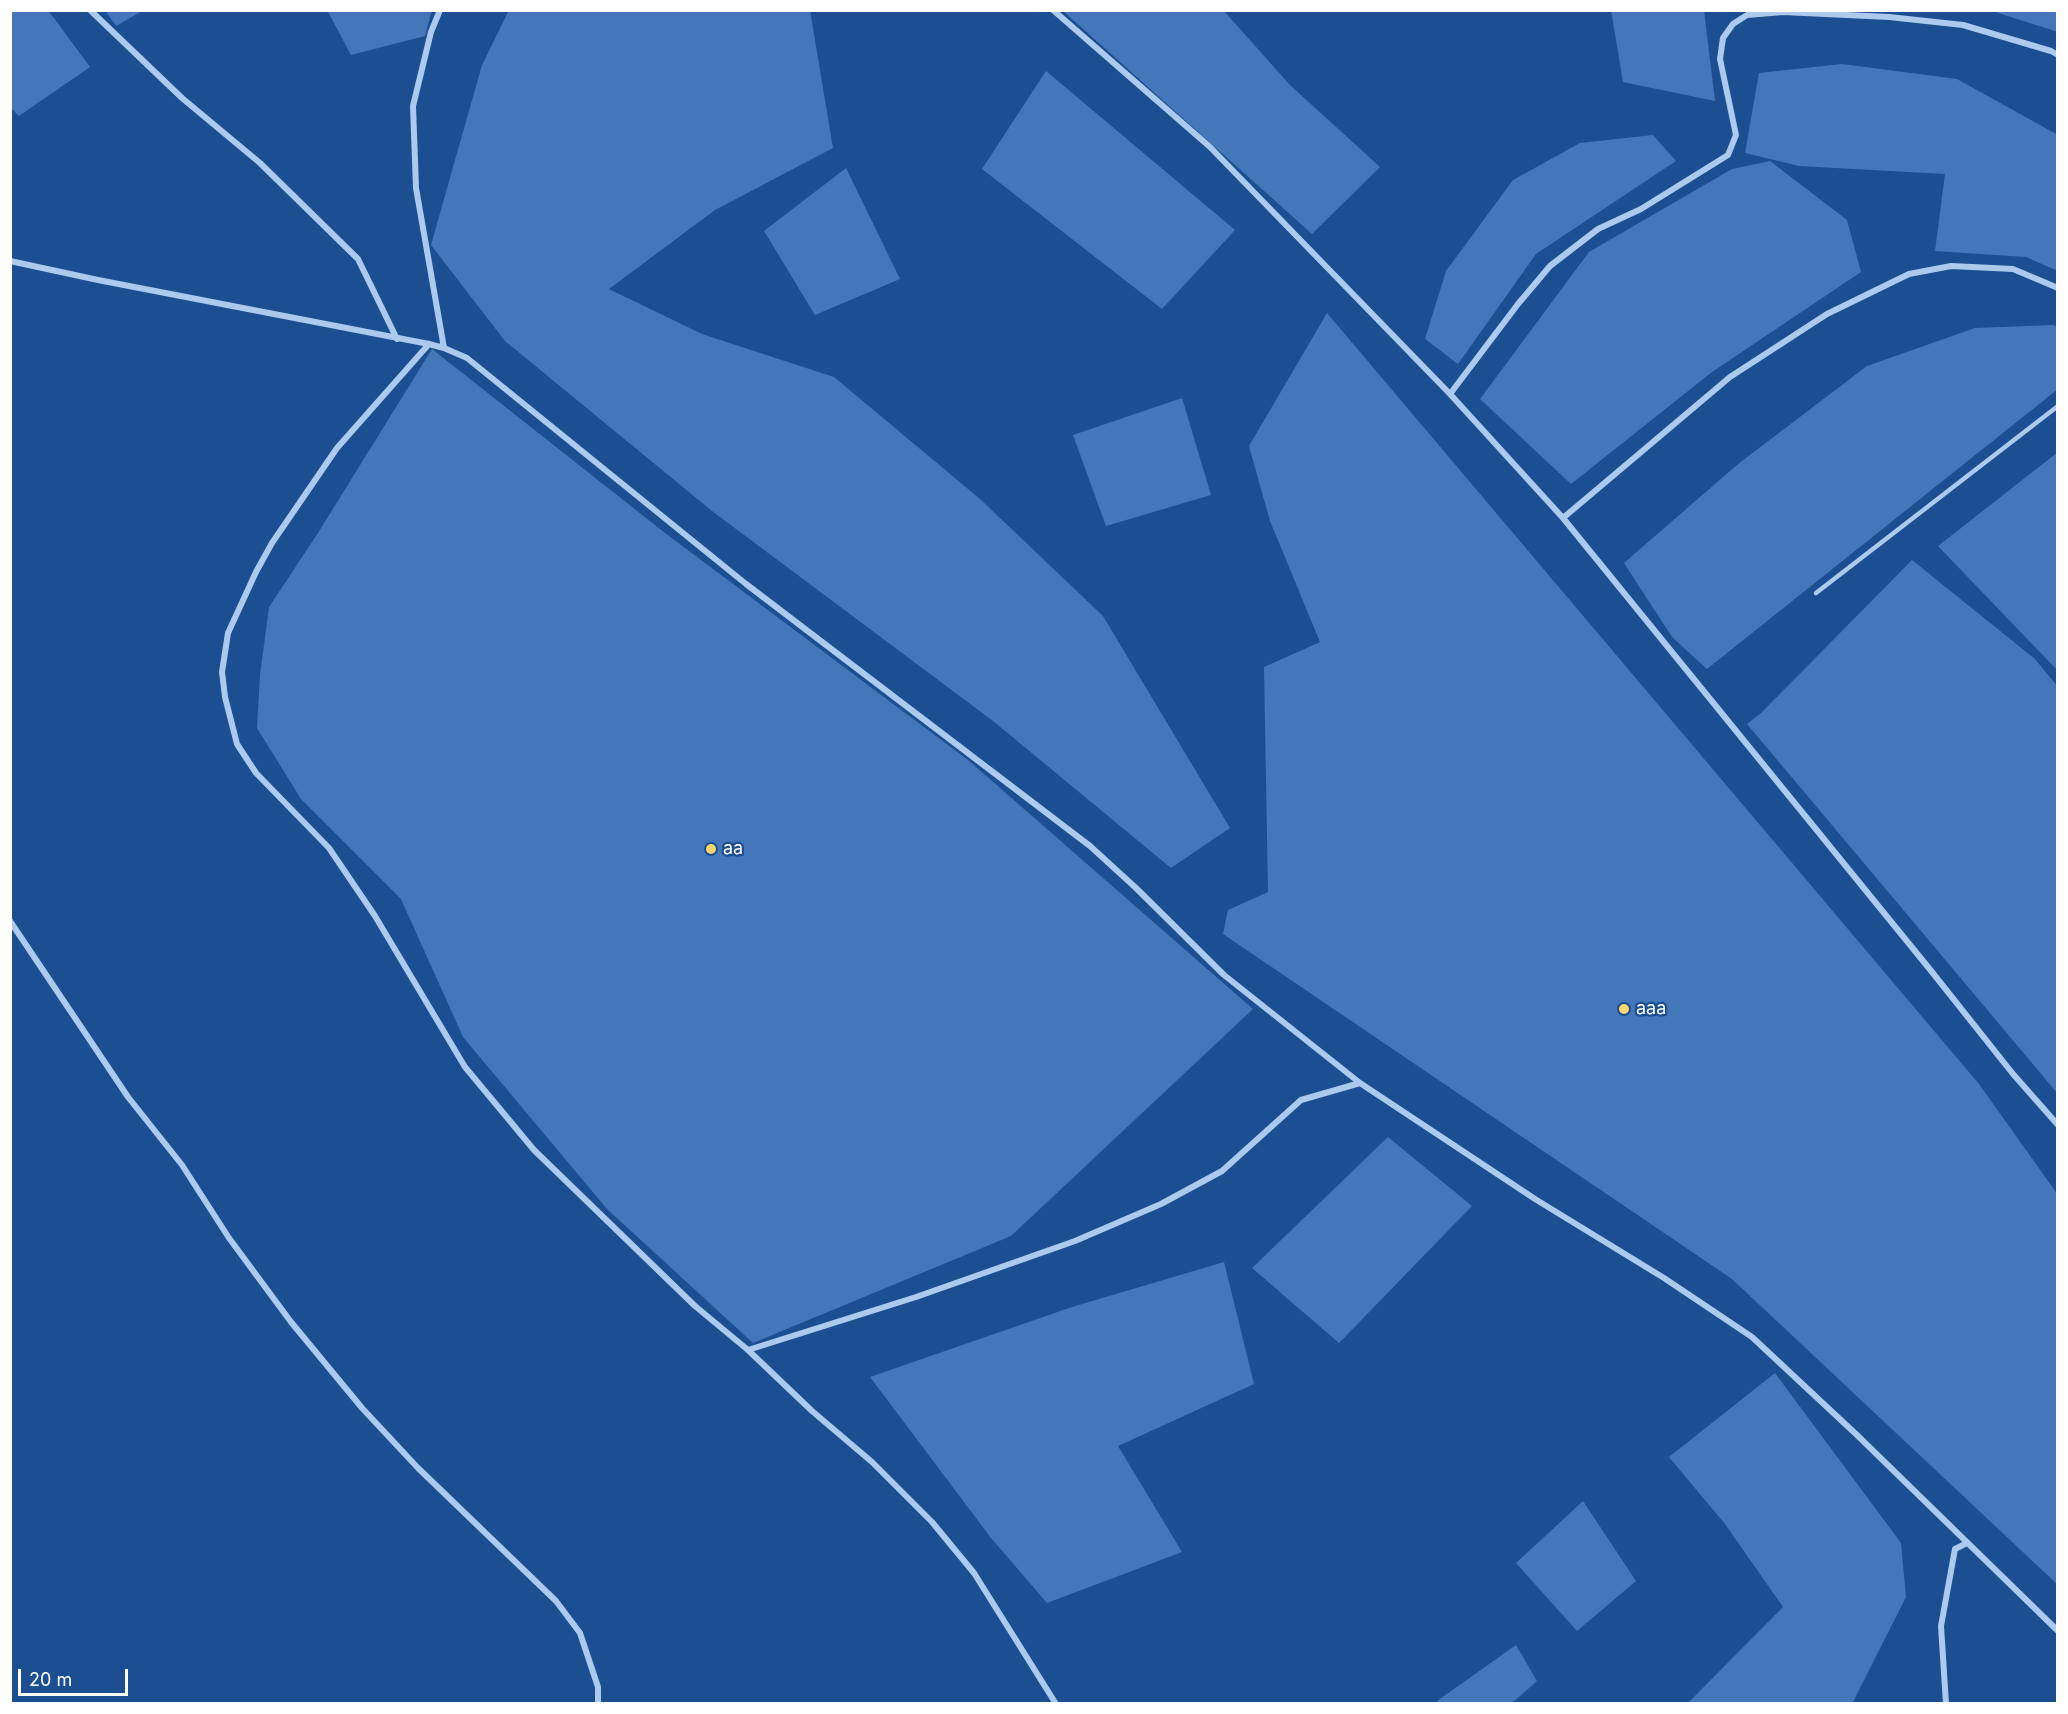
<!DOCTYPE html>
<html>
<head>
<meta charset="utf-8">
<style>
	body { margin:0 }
	#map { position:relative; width:2068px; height:1714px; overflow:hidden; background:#1c4f91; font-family:Inter,sans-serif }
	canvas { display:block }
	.frame { position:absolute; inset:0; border:12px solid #fff; pointer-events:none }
	.scale { position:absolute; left:18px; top:1669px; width:110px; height:27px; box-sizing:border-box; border:3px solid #fff; border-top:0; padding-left:8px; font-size:18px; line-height:21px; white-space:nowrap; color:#fff; -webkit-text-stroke:4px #1c4f91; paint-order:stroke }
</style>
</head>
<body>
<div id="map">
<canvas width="2068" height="1714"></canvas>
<div class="frame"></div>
<div class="scale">20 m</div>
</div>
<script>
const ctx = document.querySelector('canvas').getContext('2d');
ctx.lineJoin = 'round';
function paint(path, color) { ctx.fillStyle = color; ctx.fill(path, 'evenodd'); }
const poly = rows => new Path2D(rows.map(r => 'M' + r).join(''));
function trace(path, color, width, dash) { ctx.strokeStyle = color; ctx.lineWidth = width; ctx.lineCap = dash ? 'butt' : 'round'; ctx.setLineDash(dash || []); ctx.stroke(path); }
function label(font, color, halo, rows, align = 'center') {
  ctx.font = font + ' Inter,sans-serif'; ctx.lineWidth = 4.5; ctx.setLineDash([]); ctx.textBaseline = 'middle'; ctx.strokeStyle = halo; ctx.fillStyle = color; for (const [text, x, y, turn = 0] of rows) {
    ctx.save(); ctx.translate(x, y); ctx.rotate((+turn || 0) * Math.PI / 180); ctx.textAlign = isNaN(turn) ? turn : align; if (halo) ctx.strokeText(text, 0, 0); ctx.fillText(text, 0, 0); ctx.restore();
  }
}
const building = poly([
	[10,10,48,10,90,67,19,116,10,107],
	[105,10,144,10,116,26],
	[327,10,432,10,425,36,351,55],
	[509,10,810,10,833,148,715,210,609,289,702,334,834,377,980,499,1103,616,1230,828,1171,868,993,721,712,511,505,341,431,245,482,65],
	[1062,10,1223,10,1290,85,1380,167,1312,234],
	[1611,10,1704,10,1715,101,1623,82],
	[1992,10,2058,10,2058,32,1992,11],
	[1842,64,1957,79,2058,135,2058,271,2026,257,1935,251,1945,174,1799,166,1745,153,1759,73],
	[1046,71,1235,230,1162,309,982,169],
	[1653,135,1676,161,1536,254,1458,364,1425,339,1446,271,1513,180,1580,143],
	[1770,161,1847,220,1861,272,1712,372,1571,484,1480,399,1589,252,1732,169],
	[846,168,900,279,815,315,764,231],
	[1327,313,1979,1084,2058,1195,2058,1585,1732,1279,1223,934,1228,910,1268,892,1264,667,1320,642,1270,521,1249,446],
	[2054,325,2058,328,2058,389,1707,669,1672,637,1624,563,1738,464,1867,366,1975,328],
	[432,349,665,533,968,760,1253,1009,1011,1236,753,1343,607,1209,463,1037,401,899,301,799,257,728,260,675,269,607,318,533],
	[1182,398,1211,495,1106,526,1073,435],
	[2058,452,2058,671,1938,546],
	[1912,560,2035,659,2058,687,2058,1094,1747,724,1762,712],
	[1388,1137,1472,1206,1339,1343,1252,1268],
	[1224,1262,1254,1384,1118,1446,1182,1552,1047,1603,991,1538,870,1377,1072,1307],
	[1775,1373,1901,1543,1906,1597,1852,1704,1687,1704,1783,1607,1725,1524,1669,1457],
	[1583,1501,1636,1581,1577,1631,1516,1563],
	[1516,1645,1537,1681,1511,1704,1439,1704,1437,1701]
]);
const service = poly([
	[1816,593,2058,406]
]);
const minor = poly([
	[90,10,182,98,260,163,358,259,397,339],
	[440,10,431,32,413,106,416,188,444,348],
	[1053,10,1210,147,1450,394,1563,518,1932,972,2013,1074,2058,1125],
	[10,261,98,280,429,344,444,348,467,358,746,584,1090,846,1136,888,1224,975,1360,1083,1535,1199,1664,1278,1752,1337,1858,1436,2058,1631],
	[429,344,337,448,272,543,256,572,228,633,222,672,225,697,237,744,256,773,329,848,375,916,465,1067,534,1150,695,1306,748,1350,812,1411,872,1462,932,1522,974,1573,1056,1704],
	[1450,394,1518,304,1550,266,1598,229,1641,209,1728,155,1736,135,1720,59,1723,38,1733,24,1747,15,1783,12,1889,17,1963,25,2051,51,2058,55],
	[1563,518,1730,377,1827,314,1909,274,1951,266,2013,269,2058,288],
	[10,921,128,1097,182,1165,229,1238,291,1322,362,1408,418,1468,556,1601,580,1633,598,1687,598,1704],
	[748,1350,916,1297,1075,1241,1161,1204,1222,1171,1301,1100,1360,1083],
	[1946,1704,1941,1626,1955,1549,1967,1543]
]);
const markers = [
	[711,849,6,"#ffd469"],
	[1624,1009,6,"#ffd469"]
];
const poiNames = [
	["aa",723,849],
	["aaa",1636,1009]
];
paint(building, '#4477b9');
trace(service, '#accaee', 4.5);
trace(minor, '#accaee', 6);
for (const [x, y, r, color] of markers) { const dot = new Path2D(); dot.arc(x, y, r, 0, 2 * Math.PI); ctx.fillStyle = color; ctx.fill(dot); trace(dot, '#1c4f91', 2); }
label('18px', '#fff', '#1c4f91', poiNames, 'left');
</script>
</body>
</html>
